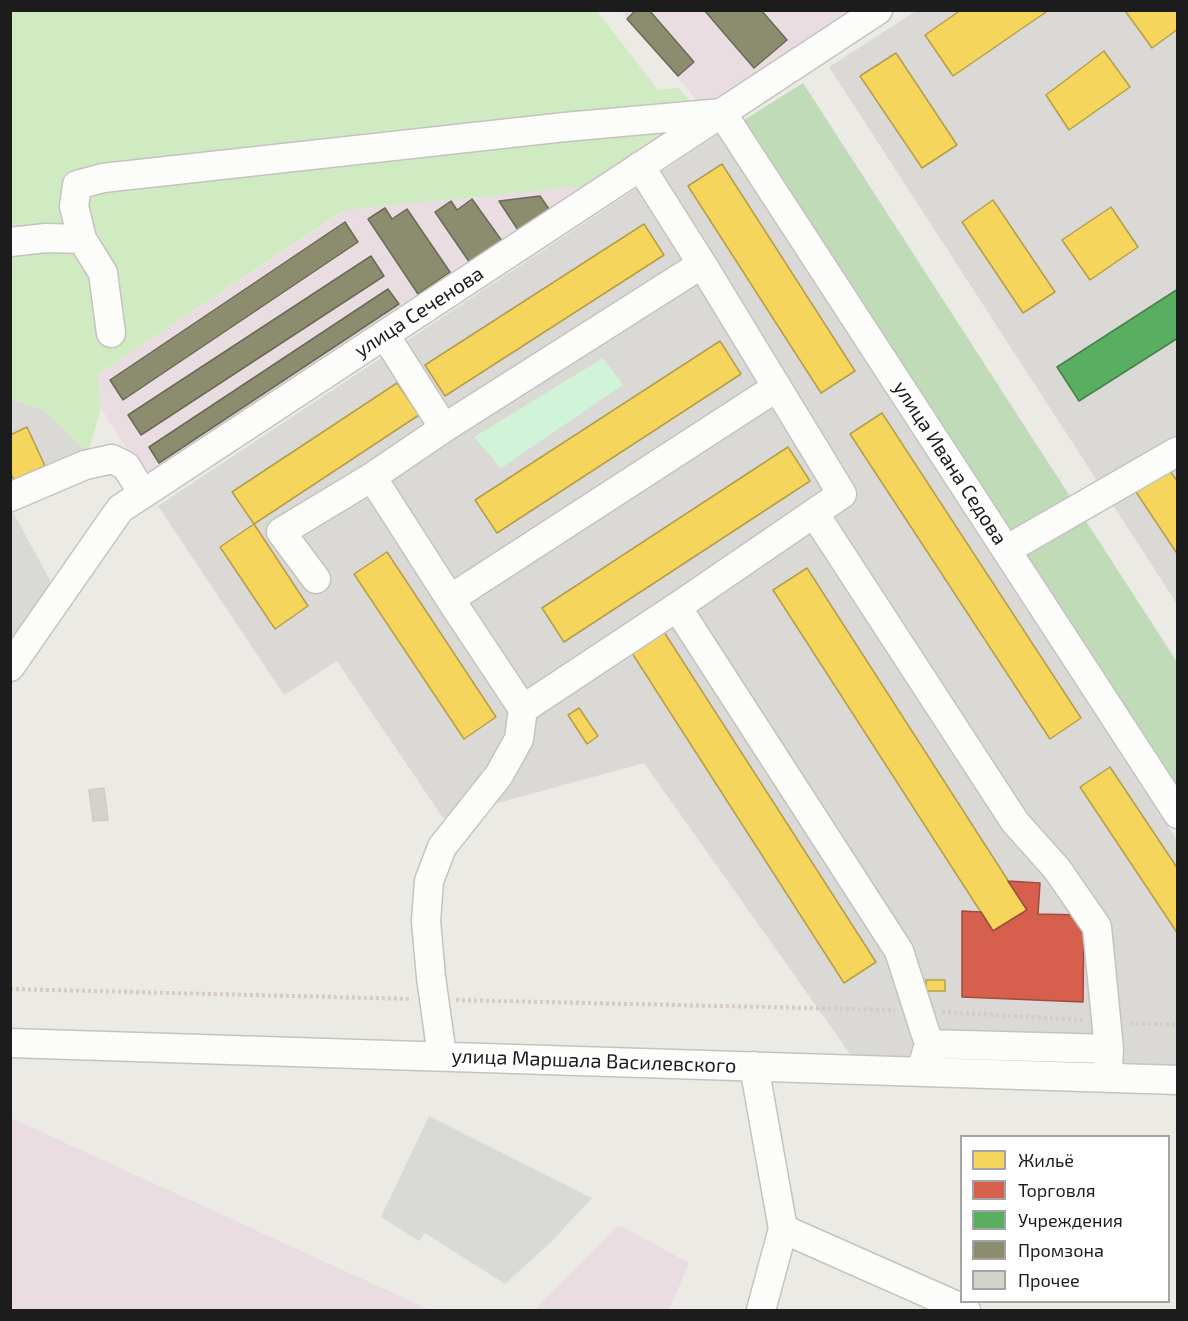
<!DOCTYPE html>
<html>
<head>
<meta charset="utf-8">
<style>
	body { margin:0 }
	#map { position:relative; width:1188px; height:1321px; overflow:hidden; background:#ebeae4; font-family:"Exo 2",sans-serif }
	canvas { display:block }
	.frame { position:absolute; inset:0; border:12px solid #1c1c1c; pointer-events:none }
	.legend { position:absolute; left:960px; top:1135px; width:210px; height:168px; box-sizing:border-box; background:#fff; border:2px solid #a4a4a4; margin:0; padding:8px 10px; list-style:none; font-size:18px; color:#1c1c1c }
	.legend li { display:flex; align-items:center; gap:12px; height:30px }
	.legend b { width:30px; border:2px solid #a4a4a4 }
</style>
</head>
<body>
<div id="map">
<canvas width="1188" height="1321"></canvas>
<div class="frame"></div>
<ul class="legend">
<li><b style="height:16px;background:#f6d55c"></b>Жильё</li>
<li><b style="height:16px;background:#d6604d"></b>Торговля</li>
<li><b style="height:16px;background:#5aae61"></b>Учреждения</li>
<li><b style="height:16px;background:#8c8c6e"></b>Промзона</li>
<li><b style="height:16px;background:#d4d2cc"></b>Прочее</li>
</ul>
</div>
<script>
const ctx = document.querySelector('canvas').getContext('2d');
ctx.lineJoin = 'round';
function paint(path, color) { ctx.fillStyle = color; ctx.fill(path, 'evenodd'); }
const poly = rows => new Path2D(rows.map(r => 'M' + r).join(''));
function trace(path, color, width, dash) { ctx.strokeStyle = color; ctx.lineWidth = width; ctx.lineCap = dash ? 'butt' : 'round'; ctx.setLineDash(dash || []); ctx.stroke(path); }
function label(font, color, halo, rows, align = 'center') {
  ctx.font = font + ' "Exo 2",sans-serif'; ctx.lineWidth = 6; ctx.setLineDash([]); ctx.textBaseline = 'middle'; ctx.strokeStyle = halo; ctx.fillStyle = color; for (const [text, x, y, turn = 0] of rows) {
    ctx.save(); ctx.translate(x, y); ctx.rotate((+turn || 0) * Math.PI / 180); ctx.textAlign = isNaN(turn) ? turn : align; if (halo) ctx.strokeText(text, 0, 0); ctx.fillText(text, 0, 0); ctx.restore();
  }
}
const residential = poly([
	[916,11,1177,11,1177,604,829,67],
	[720,133,1177,840,1177,1070,853,1058,644,763,443,818,337,661,284,695,158,506],
	[10,399,44,410,88,453,11,487]
]);
const industrial = poly([
	[849,10,852,15,707,112,621,11],
	[595,185,146,479,101,408,98,374,343,211,398,204,460,199],
	[10,1118,11,1118,430,1310,11,1310],
	[621,1226,689,1263,669,1310,535,1310,614,1229]
]);
const grass = poly([
	[11,11,597,11,658,90,679,88,702,117,595,185,460,199,398,204,342,211,98,374,101,408,88,453,44,410,11,399]
]);
const forest = poly([
	[803,83,1177,662,1177,792,741,122]
]);
const park = poly([
	[603,358,623,385,501,468,474,437]
]);
const parking = poly([
	[13,512,52,584,11,648,10,513],
	[429,1116,592,1198,550,1243,505,1284,425,1233,419,1241,381,1217]
]);
const homes = poly([
	[961,10,1045,10,1046,12,953,76,925,35,961,10],
	[1128,10,1178,10,1178,29,1152,48,1126,12,1128,10],
	[1104,51,1130,87,1069,130,1046,95,1104,51],
	[896,53,957,145,922,168,860,76,896,53],
	[722,164,855,371,821,393,688,186,722,164],
	[993,200,1055,292,1023,313,962,222,993,200],
	[1111,207,1138,247,1090,280,1062,240,1111,207],
	[644,224,664,255,445,396,425,365,644,224],
	[720,341,741,374,497,533,475,500,720,341],
	[397,383,419,415,254,524,232,492,397,383],
	[882,413,1081,718,1050,739,850,434,882,413],
	[27,427,45,466,14,480,10,472,10,435,27,427],
	[788,447,810,481,564,642,542,608,788,447],
	[1169,470,1178,482,1178,555,1136,492,1169,470],
	[254,524,308,606,275,629,220,547,254,524],
	[387,552,496,717,464,739,354,574,387,552],
	[807,568,1027,910,993,931,773,590,807,568],
	[664,632,876,962,844,983,632,653,664,632],
	[579,708,598,736,587,744,568,715,579,708],
	[1110,767,1178,869,1178,934,1080,787,1110,767],
	[926,980,945,980,945,991,926,991,926,980]
]);
const shops = poly([
	[1008,881,1040,883,1038,914,1084,915,1083,1002,962,997,962,911,981,912,993,931,1027,910,1008,881]
]);
const public = poly([
	[1178,289,1178,338,1079,401,1057,367,1178,289]
]);
const industry = poly([
	[636,10,649,10,694,62,678,76,627,19,636,10],
	[704,10,761,10,787,40,754,68,704,10],
	[540,196,549,209,518,230,499,201,540,196],
	[472,199,502,241,470,263,435,212,451,201,457,210,472,199],
	[385,208,392,219,407,209,450,272,418,294,368,219,385,208],
	[345,222,358,242,123,400,110,380,345,222],
	[371,256,384,276,141,435,128,415,371,256],
	[388,289,399,304,159,463,149,447,388,289]
]);
const building = poly([
	[104,788,108,820,93,821,89,790,104,788]
]);
const path = poly([
	[10,989,412,999],
	[456,1000,895,1010],
	[942,1012,1084,1020],
	[1130,1023,1178,1025]
]);
const minor = poly([
	[10,242,46,238,82,239],
	[111,333,103,273,82,239,74,206,77,185,103,178,565,127,722,113,1178,814],
	[385,335,444,428,372,477,450,599,523,709,677,607,899,951,929,1044],
	[444,428,702,264,640,166],
	[10,497,85,465,112,459,126,466,143,494],
	[814,513,1015,822,1057,869,1097,927,1109,1049],
	[1006,550,1178,451],
	[316,579,281,532,372,477],
	[450,599,777,387],
	[677,607,842,494,702,264],
	[10,667,120,509,878,10],
	[10,1043,1178,1080],
	[442,1056,431,977,426,921,429,881,442,847,499,775,519,739,523,709],
	[924,1061,929,1044,1109,1049,1108,1066],
	[754,1066,783,1229,966,1310],
	[761,1310,783,1229]
]);
const streetNames = [
	["улица Сеченова",419,312,-33],
	["улица Ивана Седова",950,463,57],
	["улица Маршала Василевского",594,1061,2]
];
paint(residential, '#dad9d6');
paint(industrial, '#e9dde2');
paint(grass, '#d0ebc1');
paint(forest, '#bfdbb8');
paint(park, '#d1f3d7');
paint(parking, '#d9d9d6');
paint(homes, '#f6d55c');
trace(homes, '#b59e49', 1.5);
paint(shops, '#d6604d');
trace(shops, '#9e4c3e', 1.5);
paint(public, '#5aae61');
trace(public, '#47824c', 1.5);
paint(industry, '#8c8c6e');
trace(industry, '#6a6a55', 1.5);
paint(building, '#d4d2cc');
trace(building, '#ceccc5', 1.5);
trace(minor, '#c3c3c0', 31);
trace(path, '#d7cac4', 4, [3, 3]);
trace(minor, '#fcfcfb', 28);
label('20px', '#1c1c1c', '#fff', streetNames);
</script>
</body>
</html>
